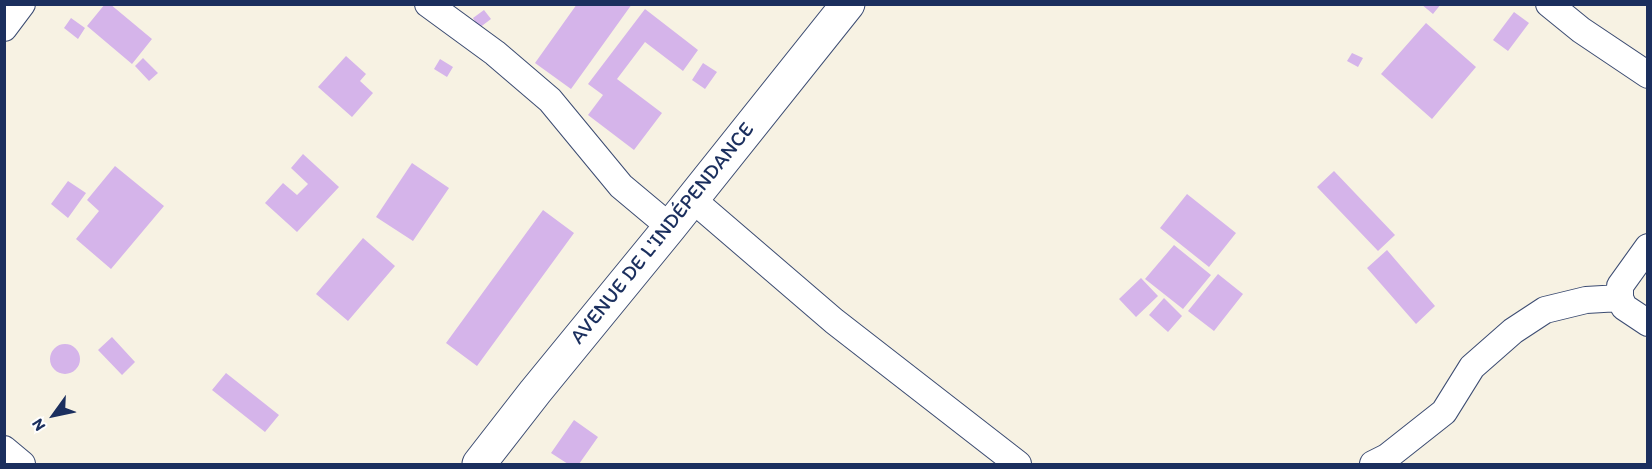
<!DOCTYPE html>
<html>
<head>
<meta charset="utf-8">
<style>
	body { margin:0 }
	#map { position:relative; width:1652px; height:469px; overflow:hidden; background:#f7f2e3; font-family:Itim,sans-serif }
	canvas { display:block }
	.frame { position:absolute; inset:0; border:6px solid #1b2f5e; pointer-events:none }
	.north { position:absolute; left:24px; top:385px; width:60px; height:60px; -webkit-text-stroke:4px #fff; paint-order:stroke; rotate:237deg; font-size:16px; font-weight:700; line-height:24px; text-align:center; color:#1b2f5e }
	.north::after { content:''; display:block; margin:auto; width:21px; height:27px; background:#1b2f5e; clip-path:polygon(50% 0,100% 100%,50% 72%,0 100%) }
</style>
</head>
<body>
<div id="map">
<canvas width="1652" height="469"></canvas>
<div class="frame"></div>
<div class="north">N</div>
</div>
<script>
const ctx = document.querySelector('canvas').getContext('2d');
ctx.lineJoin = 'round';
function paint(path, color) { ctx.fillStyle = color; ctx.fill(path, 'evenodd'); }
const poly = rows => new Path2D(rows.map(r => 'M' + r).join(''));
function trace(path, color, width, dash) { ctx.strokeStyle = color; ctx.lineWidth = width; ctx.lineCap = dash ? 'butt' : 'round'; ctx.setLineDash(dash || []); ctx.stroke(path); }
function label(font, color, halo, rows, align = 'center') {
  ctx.font = font + ' Itim,sans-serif'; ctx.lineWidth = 4.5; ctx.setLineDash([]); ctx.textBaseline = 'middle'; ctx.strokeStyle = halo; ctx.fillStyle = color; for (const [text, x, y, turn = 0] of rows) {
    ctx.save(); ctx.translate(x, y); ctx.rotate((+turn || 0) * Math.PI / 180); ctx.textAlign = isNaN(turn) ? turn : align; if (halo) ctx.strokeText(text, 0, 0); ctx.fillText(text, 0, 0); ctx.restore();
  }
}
const building = poly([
	[105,4,110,4,152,39,132,64,87,26],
	[577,4,632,4,571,89,535,63],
	[1421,4,1441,4,1433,14],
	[645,9,698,50,683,71,645,42,617,79,662,113,634,150,588,115,603,95,588,84],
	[484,10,491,19,479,28,473,18],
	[1514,12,1529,23,1508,51,1493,40],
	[71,18,85,28,78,39,64,28],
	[1426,23,1476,67,1432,119,1381,74],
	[1352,53,1363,58,1358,67,1347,61],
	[346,56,366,74,360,81,373,93,352,117,318,87],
	[143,58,158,73,149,81,135,66],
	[440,59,453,67,447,77,434,69],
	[703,63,717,72,705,89,692,80],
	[303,154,339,187,297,232,265,203,283,183,297,195,308,184,291,168],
	[412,163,449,188,413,241,376,217],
	[115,166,164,206,111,269,76,239,99,211,87,200],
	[1334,171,1395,235,1378,251,1317,187],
	[68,181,86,193,68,218,51,204],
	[1187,194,1236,233,1209,267,1160,228],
	[543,210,574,233,477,366,446,343],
	[363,238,395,266,348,321,316,294],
	[1174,245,1211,275,1183,309,1145,279],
	[1387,250,1435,306,1416,324,1367,268],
	[1218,274,1243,294,1214,331,1188,311],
	[1141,278,1158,296,1136,317,1119,299],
	[1164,298,1182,316,1168,332,1149,315],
	[112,337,135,362,122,375,98,350],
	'50 359a15 15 0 1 1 30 0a15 15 0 1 1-30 0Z',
	[226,373,279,415,265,432,212,390],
	[574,420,598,437,579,464,568,464,551,453]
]);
const minor = poly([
	[428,4,495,53,550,100,621,186,670,227],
	[1549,4,1581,30,1648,75],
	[4,28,22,4],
	[692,199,834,321,1018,464],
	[1648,247,1620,286,1620,298,1624,307,1648,323],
	[4,449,22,464],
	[1373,464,1387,457,1444,412,1472,367,1513,331,1545,310,1586,300,1620,298]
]);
const primary = poly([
	[479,464,535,392,670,227,848,4]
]);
const streetNames = [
	["AVENUE DE L'INDÉPENDANCE",663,234,-51]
];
paint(building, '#d5b4ea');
trace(minor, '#3c4c72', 28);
trace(primary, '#3c4c72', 35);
trace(minor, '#fff', 26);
trace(primary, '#fff', 33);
label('21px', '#1b2f5e', '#fff', streetNames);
</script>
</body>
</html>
